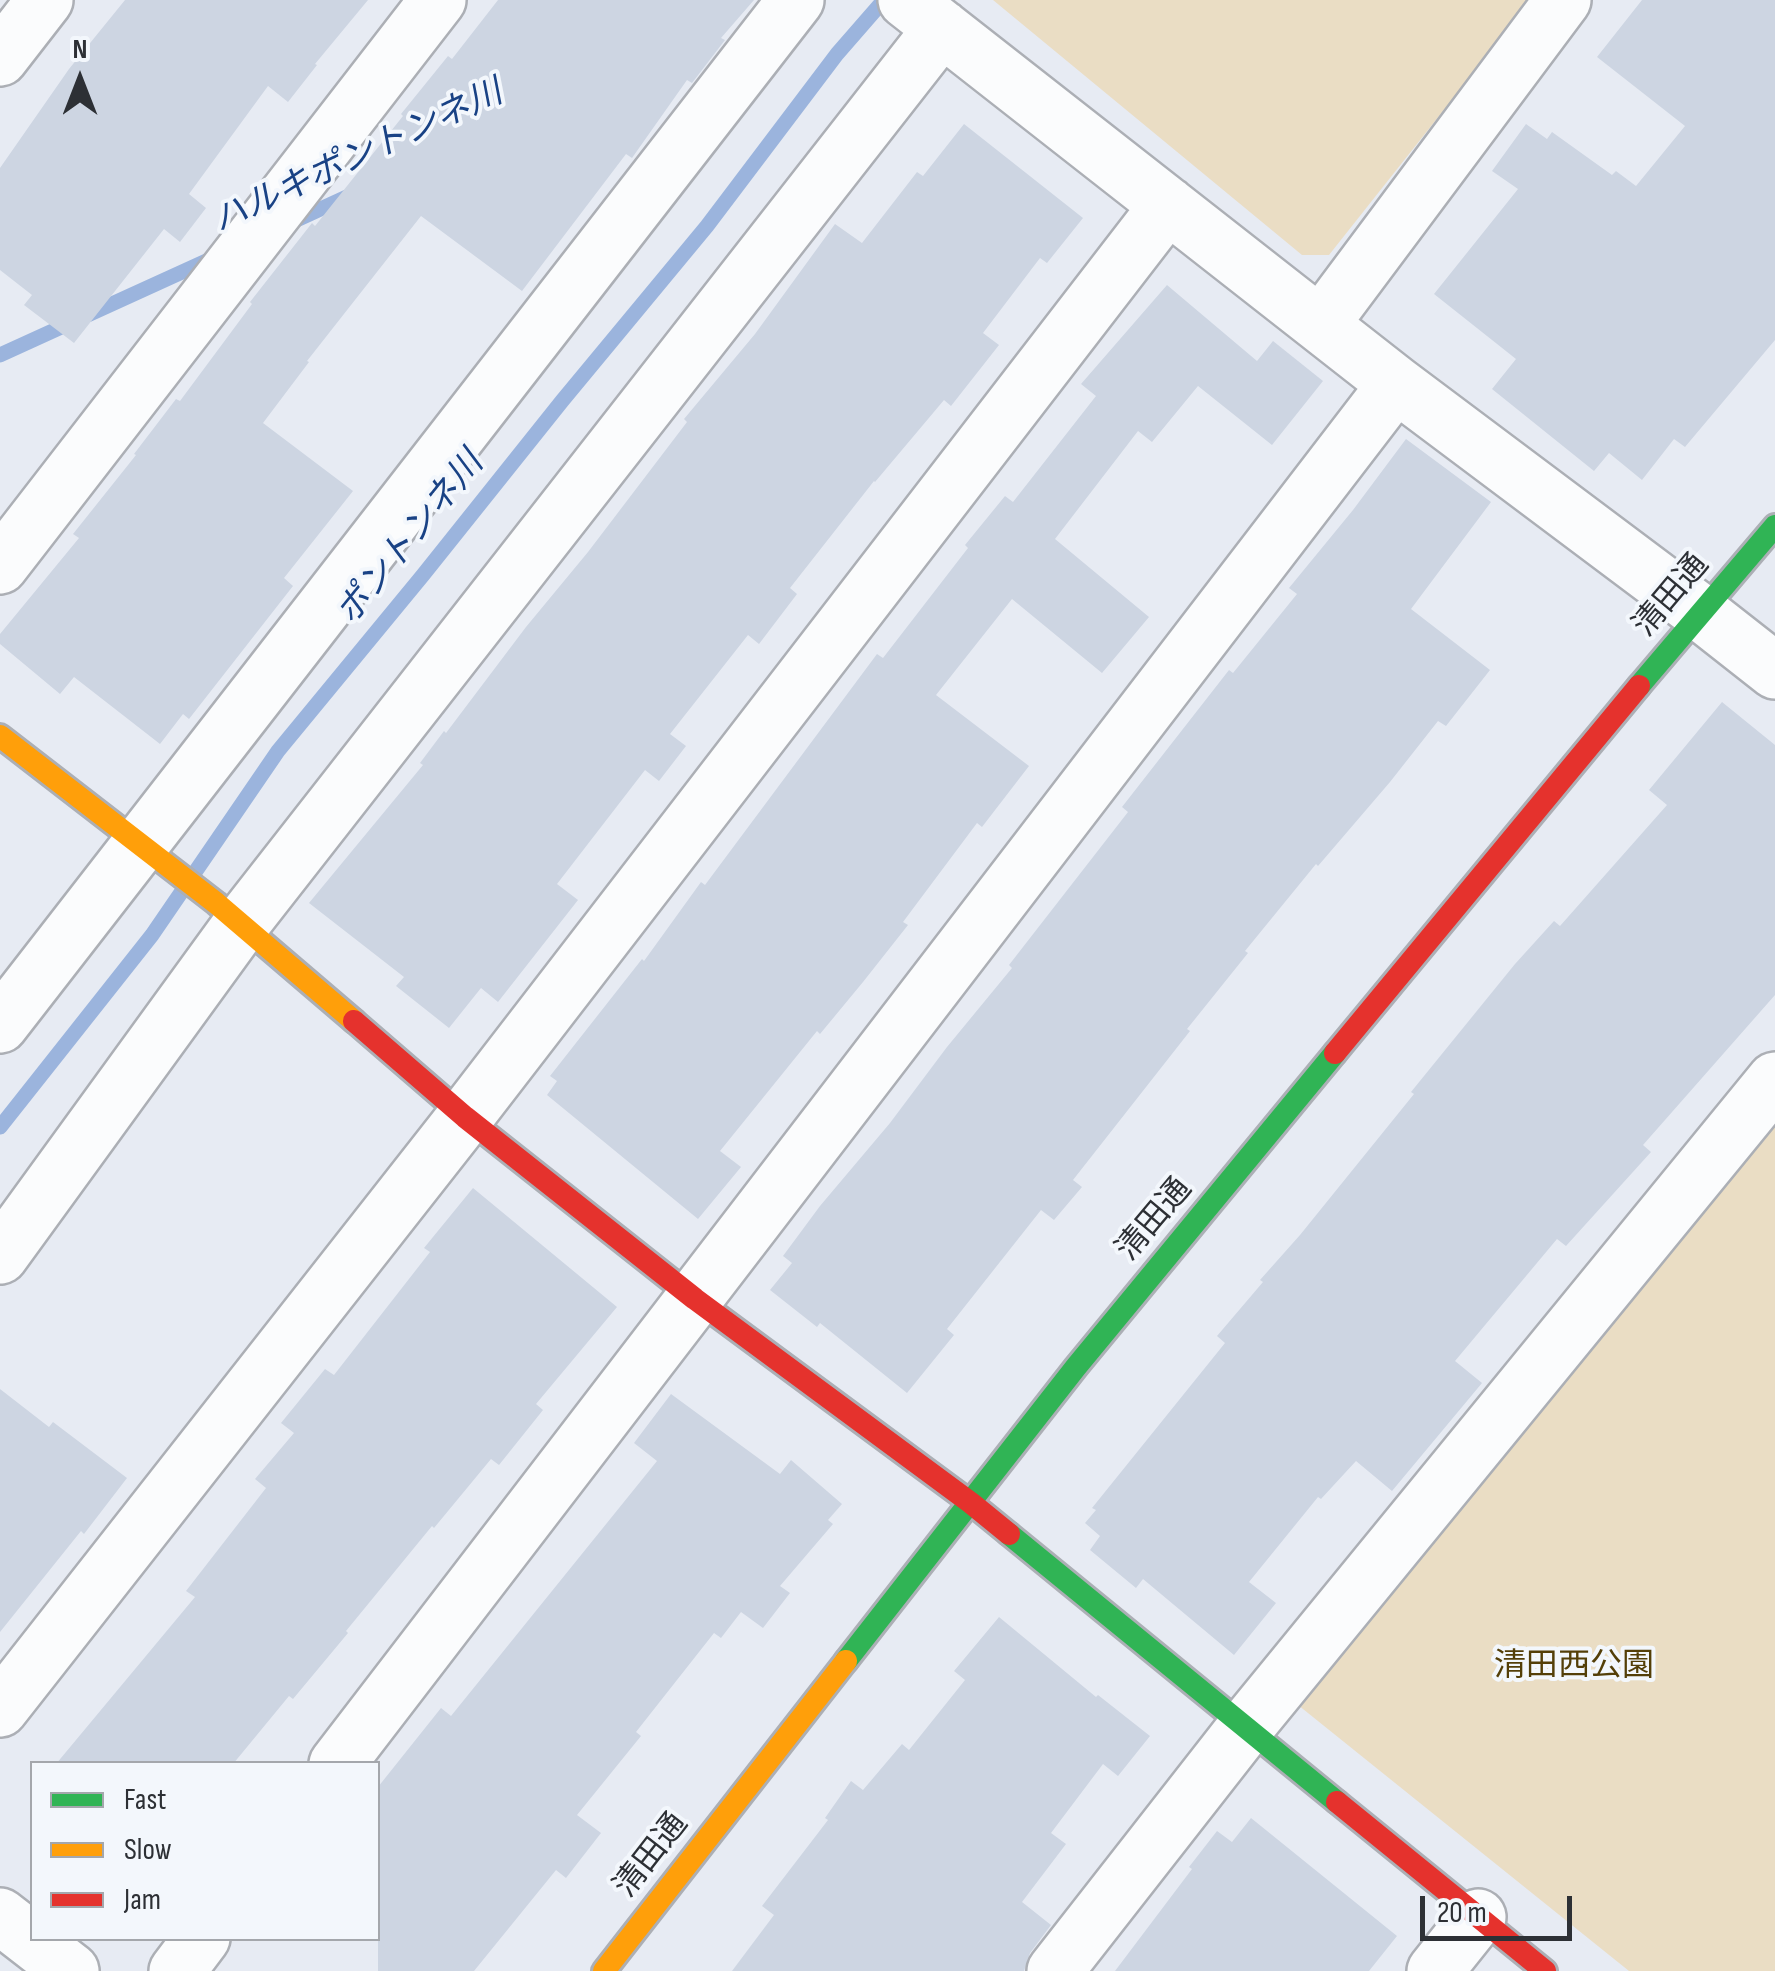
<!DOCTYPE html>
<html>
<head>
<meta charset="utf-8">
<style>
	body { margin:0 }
	#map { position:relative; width:1775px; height:1971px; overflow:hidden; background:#e7ebf3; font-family:"Sofia Sans Condensed",sans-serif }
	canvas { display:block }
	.legend { position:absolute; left:30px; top:1761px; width:350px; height:180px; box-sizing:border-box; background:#f3f7fc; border:2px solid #a4a7ac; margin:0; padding:12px 18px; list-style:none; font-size:30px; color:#2d3035 }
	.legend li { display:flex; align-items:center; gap:20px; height:50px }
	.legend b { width:50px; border:2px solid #a4a7ac }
	.north { position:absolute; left:30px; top:30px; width:100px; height:100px; -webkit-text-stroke:8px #f3f7fc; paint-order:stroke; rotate:0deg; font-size:28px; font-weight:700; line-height:40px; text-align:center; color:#2d3035 }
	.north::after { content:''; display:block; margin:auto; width:35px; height:45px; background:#2d3035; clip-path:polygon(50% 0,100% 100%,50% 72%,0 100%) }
	.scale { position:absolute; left:1420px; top:1896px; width:152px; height:45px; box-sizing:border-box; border:5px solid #2d3035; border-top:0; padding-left:12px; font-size:30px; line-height:35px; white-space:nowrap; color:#2d3035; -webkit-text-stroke:8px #f3f7fc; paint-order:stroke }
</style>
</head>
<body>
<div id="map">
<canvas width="1775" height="1971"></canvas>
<ul class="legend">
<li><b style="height:12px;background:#30b455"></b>Fast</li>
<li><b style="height:12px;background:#ff9f0a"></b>Slow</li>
<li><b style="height:12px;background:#e5322d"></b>Jam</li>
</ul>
<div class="north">N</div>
<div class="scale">20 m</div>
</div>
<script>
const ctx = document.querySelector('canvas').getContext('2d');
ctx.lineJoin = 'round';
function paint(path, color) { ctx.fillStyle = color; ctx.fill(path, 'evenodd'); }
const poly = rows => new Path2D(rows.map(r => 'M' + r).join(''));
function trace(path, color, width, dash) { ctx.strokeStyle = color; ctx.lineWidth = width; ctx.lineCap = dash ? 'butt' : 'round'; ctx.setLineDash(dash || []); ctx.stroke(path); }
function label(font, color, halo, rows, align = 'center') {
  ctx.font = font + ' "Sofia Sans Condensed","Noto Sans JP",sans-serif'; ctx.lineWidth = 8; ctx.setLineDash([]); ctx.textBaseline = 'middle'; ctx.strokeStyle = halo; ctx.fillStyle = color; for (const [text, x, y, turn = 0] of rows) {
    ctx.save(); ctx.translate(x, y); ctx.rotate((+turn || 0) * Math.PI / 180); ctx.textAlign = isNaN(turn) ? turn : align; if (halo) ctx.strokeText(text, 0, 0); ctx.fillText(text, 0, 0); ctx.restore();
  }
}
const green = poly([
	[993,0,1531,0,1329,255,1302,255],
	[1775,1101,1775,1971,1629,1971,1298,1705]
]);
const stream = poly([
	[290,223,351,195],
	[0,355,215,257],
	[0,1127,152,935,278,751,423,575,562,401,707,226,837,54,884,0]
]);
const building = poly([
	[125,0,368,0,315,64,317,65,288,102,268,86,189,194,206,208,180,242,164,229,74,343,24,305,32,295,0,270,0,168,69,69],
	[498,0,754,0,721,38,725,40,692,83,687,80,632,158,626,154,522,291,421,216,307,361,309,362,263,423,353,491,284,578,293,586,189,719,183,714,160,744,74,677,60,694,0,644,0,634,79,538,73,534,136,455,134,454,176,399,180,401,252,304,250,302,312,223,315,226,403,116,401,114,448,56,452,59],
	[1642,0,1775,0,1775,340,1685,447,1674,439,1642,480,1609,453,1594,471,1492,389,1516,359,1434,294,1518,189,1492,171,1526,124,1547,139,1552,132,1612,175,1616,171,1636,186,1685,126,1597,57],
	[964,124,1083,218,1047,263,1040,258,983,333,999,345,951,406,944,400,875,482,874,481,790,588,797,594,759,644,748,635,670,734,686,746,659,781,645,770,557,884,578,900,498,1002,481,988,449,1028,396,986,404,977,309,903,423,765,420,763,444,731,446,733,526,627,588,552,687,422,684,419,755,334,835,224,862,243,917,172,923,176],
	[1167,285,1257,361,1273,341,1323,381,1272,445,1198,386,1152,442,1138,431,1055,539,1149,617,1102,673,1012,599,936,695,1029,766,982,827,977,823,903,922,908,925,863,982,820,1034,817,1031,720,1151,741,1167,698,1219,547,1095,557,1081,550,1076,642,959,644,961,701,882,705,885,877,654,883,658,968,548,965,545,1005,496,1013,502,1096,396,1081,384],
	[1406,439,1491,502,1411,609,1490,670,1446,726,1438,721,1390,782,1318,866,1316,864,1245,951,1248,953,1187,1029,1190,1031,1073,1180,1082,1187,1054,1220,1041,1210,947,1329,954,1335,907,1393,820,1323,817,1327,770,1290,792,1263,783,1256,820,1206,890,1123,947,1047,1012,968,1009,965,1128,812,1122,807,1229,670,1233,673,1297,594,1289,588,1353,510],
	[1722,702,1775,745,1775,995,1643,1145,1651,1152,1566,1246,1557,1239,1455,1361,1482,1383,1392,1491,1356,1461,1321,1499,1318,1497,1249,1582,1276,1603,1234,1655,1143,1579,1136,1588,1090,1550,1100,1536,1085,1523,1096,1510,1092,1508,1225,1343,1217,1336,1263,1282,1260,1280,1300,1235,1414,1094,1411,1092,1515,964,1554,921,1560,926,1667,805,1649,790],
	[473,1188,617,1307,536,1404,543,1410,499,1465,491,1459,434,1528,432,1526,346,1631,348,1633,293,1699,289,1696,233,1764,56,1764,195,1597,186,1591,266,1488,255,1479,294,1433,281,1423,325,1369,334,1375,430,1252,424,1248],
	[0,1389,49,1427,53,1422,127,1478,84,1534,81,1531,0,1632],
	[671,1394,780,1474,791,1460,842,1504,828,1520,833,1524,780,1586,790,1593,763,1628,741,1612,721,1638,714,1633,636,1732,641,1736,577,1815,601,1833,566,1878,556,1870,474,1971,378,1971,378,1787,441,1708,451,1716,657,1461,634,1443],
	[999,1617,1096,1697,1098,1695,1150,1736,1118,1776,1103,1764,1051,1833,1066,1844,1022,1902,1051,1925,1030,1953,1024,1971,732,1971,774,1915,762,1906,828,1820,825,1818,851,1781,863,1790,902,1744,909,1750,965,1680,954,1671],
	[1251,1818,1397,1936,1369,1971,1115,1971,1192,1869,1189,1867,1217,1831,1232,1842]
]);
const street = poly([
	[906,0,1396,384,1700,612,1775,671],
	[0,58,45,0],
	[1321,324,1563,0],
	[0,566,438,0],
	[0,1025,796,0],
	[0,1256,242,923,942,28],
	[0,1709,465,1117,1168,205],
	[337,1764,1396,384],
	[0,1916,71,1971],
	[177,1971,202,1938],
	[1055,1971,1245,1728,1775,1080],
	[1435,1971,1478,1917]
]);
const fast = poly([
	[1639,686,1775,526],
	[1009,1534,1337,1802],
	[846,1661,1076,1367,1335,1053]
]);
const slow = poly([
	[0,736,216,903,354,1021],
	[604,1971,846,1661]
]);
const jam = poly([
	[354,1021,465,1117,695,1299,971,1503,1009,1534],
	[1335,1053,1639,686],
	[1337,1802,1545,1971]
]);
const streetNames = [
	["清田通",1672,596,-50],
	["清田通",1155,1220,-50],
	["清田通",652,1856,-52]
];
const parkNames = [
	["清田西公園",1574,1667]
];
const waterNames = [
	["ハルキポントンネ川",358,158,-25],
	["ポントンネ川",411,539,-51]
];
paint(green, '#eaddc4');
trace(stream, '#9bb4dd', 15);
paint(building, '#cdd5e2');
trace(street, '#acafb5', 60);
trace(fast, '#acafb5', 28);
trace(slow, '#acafb5', 28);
trace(jam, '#acafb5', 28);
trace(street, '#fbfcfd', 55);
trace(fast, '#30b455', 22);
trace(slow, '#ff9f0a', 22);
trace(jam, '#e5322d', 22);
label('32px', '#2d3035', '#f3f7fc', streetNames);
label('32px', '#543f08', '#f3f7fc', parkNames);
label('italic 35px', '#194285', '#f3f7fc', waterNames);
</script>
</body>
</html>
